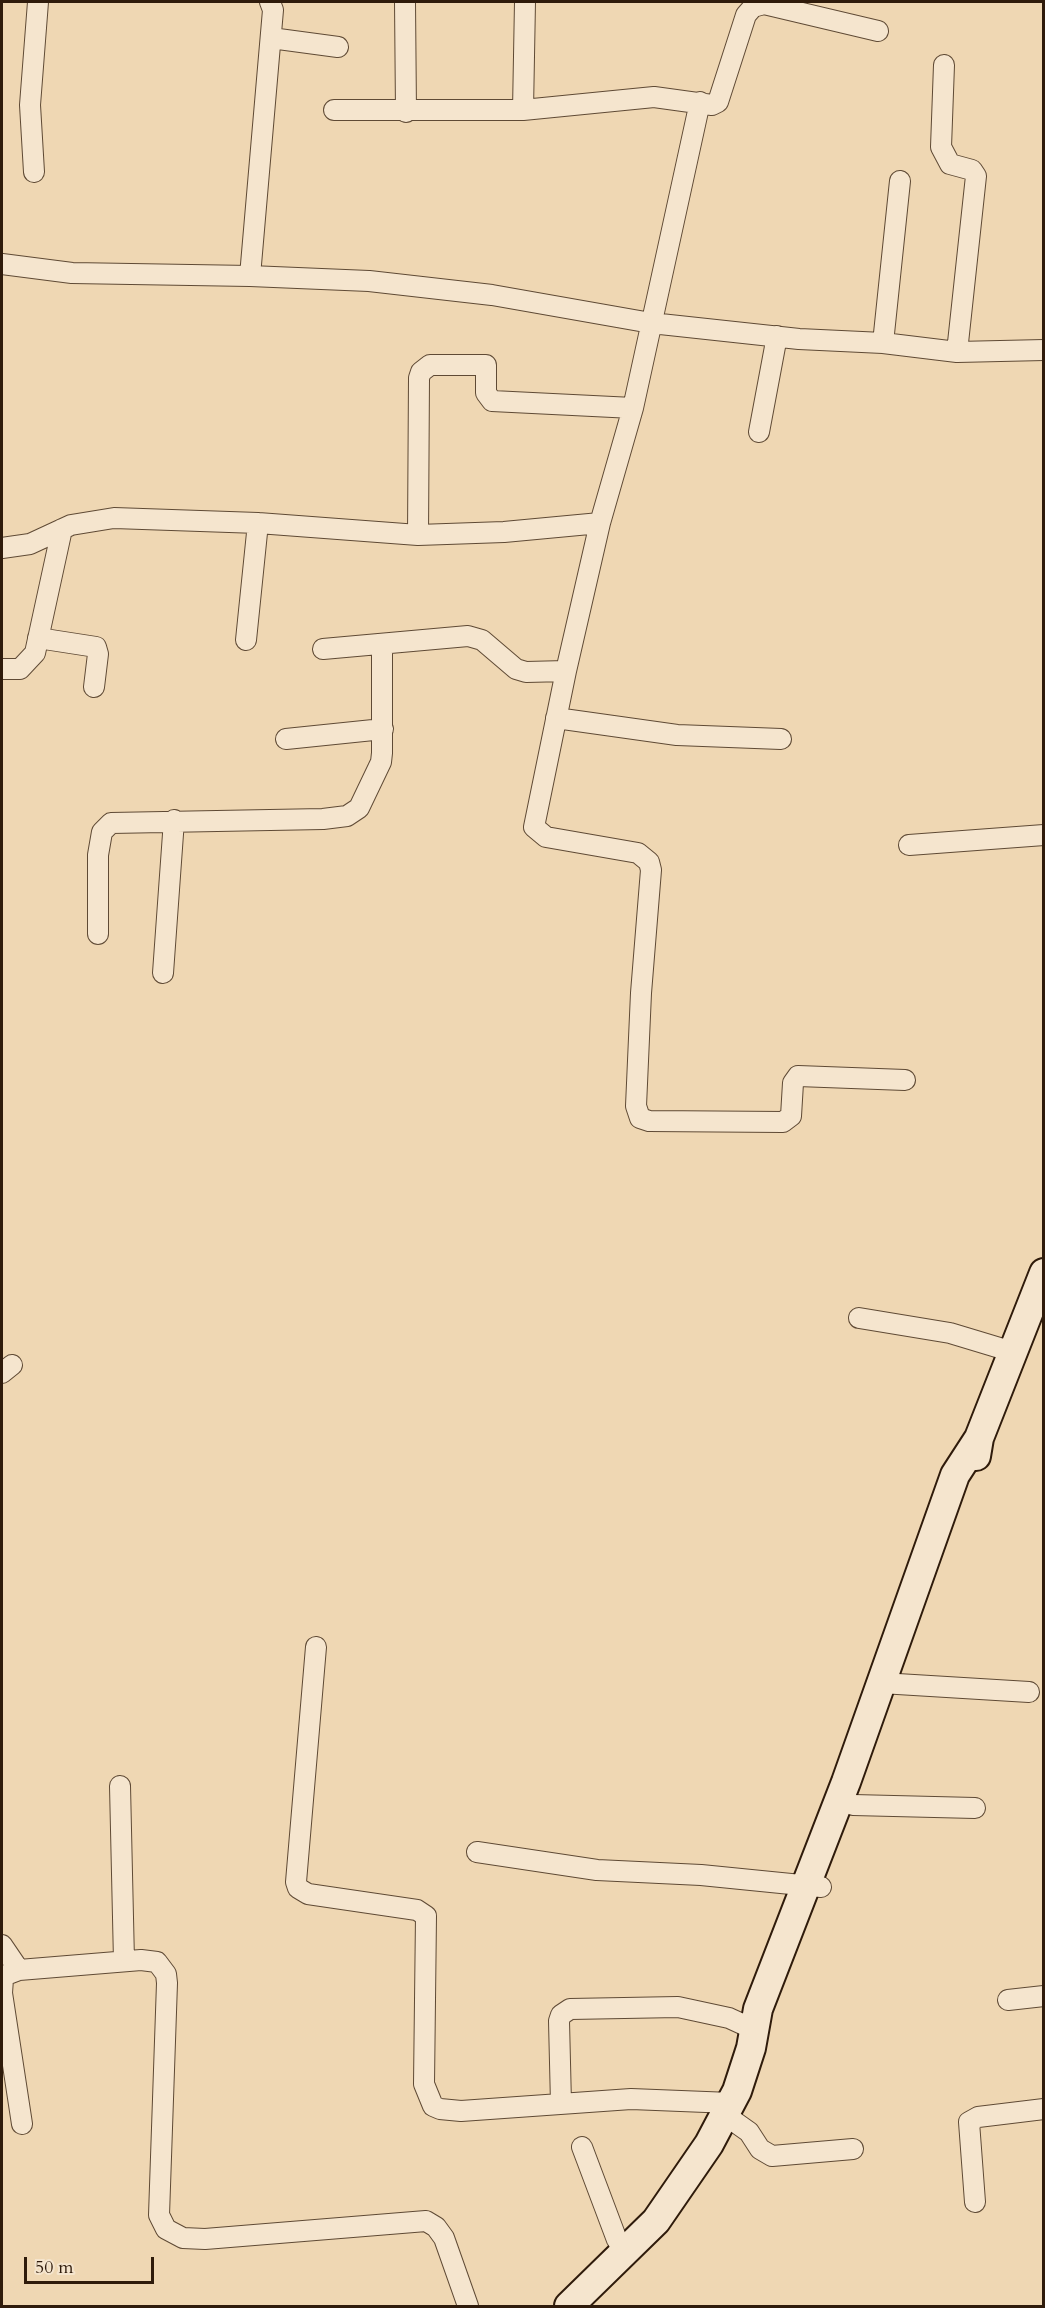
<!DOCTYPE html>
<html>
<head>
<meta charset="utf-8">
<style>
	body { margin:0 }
	#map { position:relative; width:1045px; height:2308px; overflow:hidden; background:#efd7b3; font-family:Cardo,serif }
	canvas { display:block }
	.frame { position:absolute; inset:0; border:3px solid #2f1b0b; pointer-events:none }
	.scale { position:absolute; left:24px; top:2257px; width:130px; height:27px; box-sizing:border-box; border:3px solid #2f1b0b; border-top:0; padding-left:8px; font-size:18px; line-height:21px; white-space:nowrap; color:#2f1b0b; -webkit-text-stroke:4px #f5e5ce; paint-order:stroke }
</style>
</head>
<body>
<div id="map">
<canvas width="1045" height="2308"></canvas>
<div class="frame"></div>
<div class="scale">50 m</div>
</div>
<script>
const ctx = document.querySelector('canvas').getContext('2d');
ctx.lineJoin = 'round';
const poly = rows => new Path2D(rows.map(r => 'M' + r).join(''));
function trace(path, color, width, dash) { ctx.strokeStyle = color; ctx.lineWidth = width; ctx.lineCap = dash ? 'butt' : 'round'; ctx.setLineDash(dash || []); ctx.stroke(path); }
const street = poly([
	[405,2,406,112],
	[271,38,338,47],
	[944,65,941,147,950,164,972,170,976,176,957,352],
	[700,102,633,408,600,523,566,671,534,827,546,837,638,853,649,862,651,870,641,993,636,1106,640,1118,649,1121,783,1122,791,1116,793,1083,798,1076,905,1080],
	[334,110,523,110,654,97,712,105,718,102,746,15,753,7,764,4,878,31],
	[523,110,525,2],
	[34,172,30,105,38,2],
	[2,264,72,273,250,276,369,281,492,295,651,323,799,339,883,343,957,352,1044,350],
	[250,276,273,10,270,2],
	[883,343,900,181],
	[759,432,777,336],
	[418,535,419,378,421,372,430,365,486,365,486,393,492,401,633,408],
	[2,548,30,544,71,525,114,518,258,523,418,535,504,532,600,523],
	[38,638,96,647,98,654,94,687],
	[246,640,258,523],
	[323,649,468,636,482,640,516,669,526,672,566,671],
	[2,669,20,669,35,653,62,529],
	[556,718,677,735,781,739],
	[286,739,383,729],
	[909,845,1044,835],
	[98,934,98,855,102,832,111,823,323,819,347,816,359,808,381,762,382,753,382,644],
	[163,973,174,820],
	[859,1318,950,1333,1013,1352],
	[2,1373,12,1365],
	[316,1647,296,1882,298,1888,308,1894,417,1910,426,1916,424,2084,433,2106,440,2109,461,2111,631,2099,731,2103],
	[881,1683,1029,1692],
	[120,1786,124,1961],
	[853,1805,975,1808],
	[477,1852,597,1870,701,1875,821,1887],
	[2,1945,19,1970],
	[1008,2000,1044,1996],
	[561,2104,559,2021,561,2015,570,2009,678,2007,729,2018,753,2029],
	[725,2115,749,2132,760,2149,772,2156,853,2149],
	[22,2124,2,1993,3,1979,6,1975,19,1970,141,1960,157,1962,166,1974,167,1983,159,2215,166,2229,183,2238,205,2239,426,2221,436,2227,444,2238,468,2306],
	[582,2147,617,2240],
	[975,2202,969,2122,978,2117,1044,2109]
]);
const secondary = poly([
	[976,1456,979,1438,1044,1273],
	[569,2306,656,2221,709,2144,737,2091,751,2048,758,2009,846,1782,955,1475,979,1438]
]);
trace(street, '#5f4a35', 22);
trace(secondary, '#2f1b0b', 32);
trace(street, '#f5e5ce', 20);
trace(secondary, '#f5e5ce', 28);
</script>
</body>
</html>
